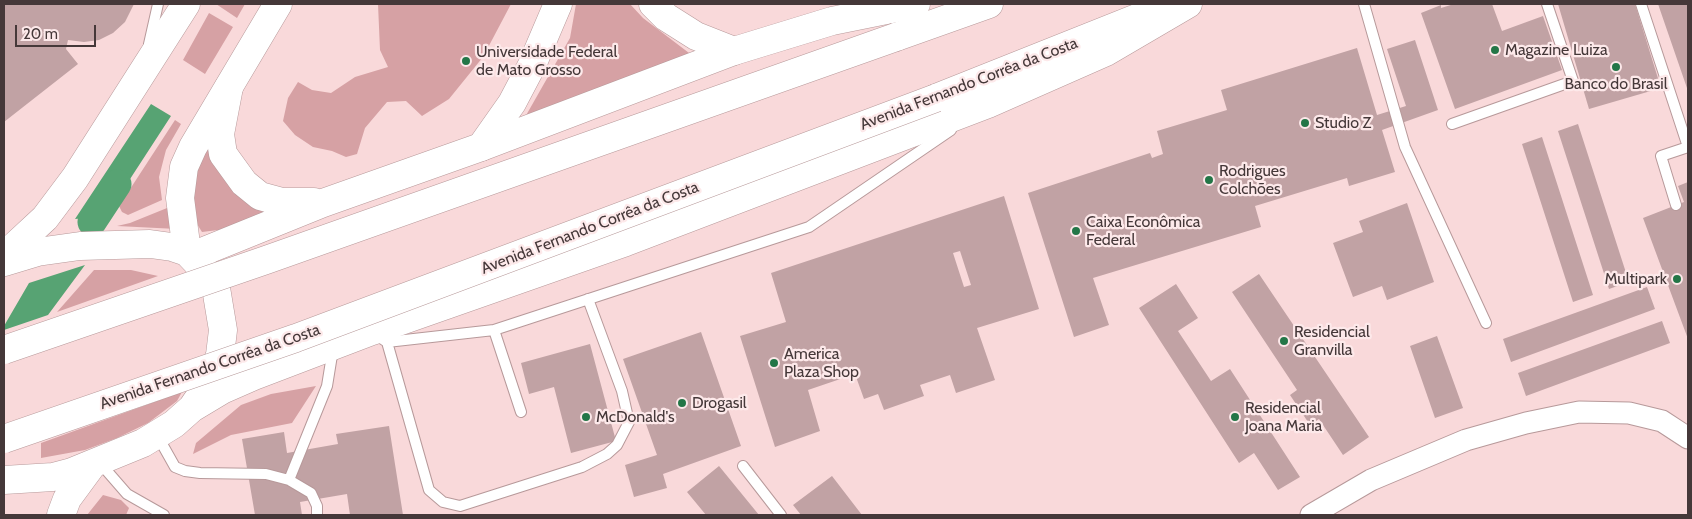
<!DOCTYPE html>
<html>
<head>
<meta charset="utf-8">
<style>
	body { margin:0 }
	#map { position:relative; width:1692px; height:519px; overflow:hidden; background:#f9d9da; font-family:Cabin,sans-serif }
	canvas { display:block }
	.frame { position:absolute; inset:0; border:5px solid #453839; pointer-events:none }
	.scale { position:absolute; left:15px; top:25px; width:81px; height:22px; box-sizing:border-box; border:2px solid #453839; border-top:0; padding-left:6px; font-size:15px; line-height:18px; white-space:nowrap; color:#453839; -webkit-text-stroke:4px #fde9ea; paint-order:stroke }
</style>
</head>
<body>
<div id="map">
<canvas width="1692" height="519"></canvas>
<div class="frame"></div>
<div class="scale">20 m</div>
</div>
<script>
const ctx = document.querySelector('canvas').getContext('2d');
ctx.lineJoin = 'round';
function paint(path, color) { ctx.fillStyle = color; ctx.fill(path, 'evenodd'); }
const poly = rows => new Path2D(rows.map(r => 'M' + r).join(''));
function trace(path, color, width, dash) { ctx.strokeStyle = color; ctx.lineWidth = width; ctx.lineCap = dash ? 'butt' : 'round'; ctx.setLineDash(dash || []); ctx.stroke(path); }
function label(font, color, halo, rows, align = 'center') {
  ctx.font = font + ' Cabin,sans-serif'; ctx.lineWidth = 4.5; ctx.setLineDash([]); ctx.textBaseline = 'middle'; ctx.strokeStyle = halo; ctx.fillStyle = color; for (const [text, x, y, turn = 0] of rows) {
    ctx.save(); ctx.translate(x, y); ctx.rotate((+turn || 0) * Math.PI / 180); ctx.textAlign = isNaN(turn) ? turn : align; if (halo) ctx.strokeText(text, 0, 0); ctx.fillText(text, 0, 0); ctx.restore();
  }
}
const green = poly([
	[216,4,245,4,237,18],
	[378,4,511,4,483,57,449,99,422,116,406,101,387,102,365,128,357,154,346,157,332,151,313,147,295,135,283,121,288,98,298,82,312,90,331,93,355,77,388,67,380,50],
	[576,4,630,4,643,18,693,56,520,126,570,38],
	[209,13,233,27,205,74,183,60],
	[175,120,181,124,166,150,159,177,162,200,128,215,122,212,119,206],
	[207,140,272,211,234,228,202,232,197,224,193,205,192,179],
	[172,206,177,229,117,226,130,223],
	[94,270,131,270,158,276,57,312],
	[316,386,292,423,231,435,193,454,196,443,241,405,271,394],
	[182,392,177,401,148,423,117,438,85,450,41,458,41,443],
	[103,495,121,500,129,508,126,515,87,515]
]);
const water = poly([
	[151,104,171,116,106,216,75,219],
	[85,265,48,315,4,330,4,326,29,283]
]);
const canal = poly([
	[92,222,117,184]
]);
const building = poly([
	[4,4,134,4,125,22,113,33,99,40,84,42,68,40,66,49,78,64,4,122],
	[1454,4,1492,4,1502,31,1543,16,1562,70,1455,109,1421,13,1441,5,1441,8],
	[1558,4,1635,4,1661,88,1589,109],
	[1658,4,1688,4,1688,91],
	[1415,40,1438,110,1382,130,1395,172,1349,186,1347,178,1255,206,1261,227,1093,278,1109,325,1074,337,1028,193,1150,153,1152,158,1163,154,1157,131,1227,110,1221,90,1357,48,1377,115,1406,106,1387,49],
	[1578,124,1629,282,1609,289,1558,131],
	[1542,137,1593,295,1573,302,1522,144],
	[1688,182,1688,339,1643,218,1684,202,1678,186],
	[1004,196,1039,309,977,328,995,380,956,393,950,375,920,385,924,396,884,410,878,394,864,399,855,374,808,390,820,431,775,447,740,336,786,322,771,273],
	[960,251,971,285,964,287,953,253],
	[1407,203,1434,282,1387,300,1382,286,1353,297,1333,243,1363,232,1359,221],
	[1259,274,1369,437,1343,455,1319,419,1310,425,1290,395,1297,390,1232,292],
	[1176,284,1198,318,1178,331,1211,381,1230,369,1300,477,1278,490,1254,453,1239,463,1139,308],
	[1647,287,1655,309,1511,362,1503,339],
	[1662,321,1670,343,1526,396,1518,373],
	[701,332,741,446,663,474,667,488,634,497,625,465,657,455,623,359],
	[1437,336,1463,408,1435,418,1410,346],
	[590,344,616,441,571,453,554,387,529,394,521,363],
	[389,426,403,515,350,515,347,494,300,502,302,515,255,515,242,439,284,432,287,453,338,444,336,434],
	[719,466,759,515,706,515,687,492],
	[832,476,862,515,801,515,793,505]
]);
const lane = poly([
	[1364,4,1405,147,1486,323],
	[1641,4,1688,147,1661,156,1676,205],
	[149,44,158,4],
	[1452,124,1573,81,1547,4],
	[494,330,521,412],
	[375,334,387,342,494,330,809,227,951,130],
	[387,342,429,490,443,502,460,506,582,467,607,454,617,445,629,422,622,391,588,299],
	[157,435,175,467,185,471,200,473,266,474,289,480,311,493,317,506,317,515],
	[100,463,127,494,164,515],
	[743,466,781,515],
	[289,480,327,386,333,349]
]);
const street = poly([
	[1311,515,1371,480,1466,440,1526,423,1579,412,1629,413,1662,421,1688,438]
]);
const secondary = poly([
	[653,4,666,17,696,36,734,51],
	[481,147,512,103,532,65,558,4],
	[187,252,180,198,184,167,193,147,278,4],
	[4,256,45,218,75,178,186,4]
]);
const primary = poly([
	[229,87,220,134,223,154,244,183,260,196,282,202,314,202],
	[192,256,323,203,481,147,734,51,832,21,916,4],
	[4,262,37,252,80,246,150,244,172,247,187,252,207,273,216,288,223,330,220,355,209,383,192,408,174,424,143,443,72,472,53,477,4,480],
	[192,408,222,390,254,376,372,331,626,242,988,104,1106,52,1188,4],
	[61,515,67,499,92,465]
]);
const highway = poly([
	[896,37,989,4],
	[936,98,1172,4]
]);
const highwayBridge = poly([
	[4,350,266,260,896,37],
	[4,439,296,338,936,98]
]);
const markers = [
	[1495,50,5,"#237647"],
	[466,61,5,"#237647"],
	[1616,67,5,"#237647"],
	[1305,123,5,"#237647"],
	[1209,180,5,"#237647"],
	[1076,231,5,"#237647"],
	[1677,279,5,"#237647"],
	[1284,341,5,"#237647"],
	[774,363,5,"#237647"],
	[682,403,5,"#237647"],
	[586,417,5,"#237647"],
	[1235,417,5,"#237647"]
];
const poiNames = [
	["Magazine Luiza",1505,50],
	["Universidade Federal",476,52],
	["de Mato Grosso",476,70],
	["Banco do Brasil",1616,84,"center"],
	["Studio Z",1315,123],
	["Rodrigues",1219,171],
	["Colchões",1219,189],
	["Caixa Econômica",1086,222],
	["Federal",1086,240],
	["Multipark",1667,279,"right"],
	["Residencial",1294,332],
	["Granvilla",1294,350],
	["America",784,354],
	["Plaza Shop",784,372],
	["Drogasil",692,403],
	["Residencial",1245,408],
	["Joana Maria",1245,426],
	["McDonald's",596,417]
];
const streetNames = [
	["Avenida Fernando Corrêa da Costa",969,84,-21],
	["Avenida Fernando Corrêa da Costa",590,228,-21],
	["Avenida Fernando Corrêa da Costa",210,367,-19]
];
paint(green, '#d6a1a4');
paint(water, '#57a373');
trace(canal, '#57a373', 29);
paint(building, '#c1a2a4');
trace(lane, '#b7999a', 12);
trace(street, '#b7999a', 23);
trace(secondary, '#b7999a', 29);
trace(primary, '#b7999a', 29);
trace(highway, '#b7999a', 29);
trace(lane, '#fff', 10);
trace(street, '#fff', 21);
trace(secondary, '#fff', 28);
trace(primary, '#fff', 28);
trace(highway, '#fff', 28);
trace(highwayBridge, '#b7999a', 29, []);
trace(highwayBridge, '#fff', 28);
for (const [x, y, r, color] of markers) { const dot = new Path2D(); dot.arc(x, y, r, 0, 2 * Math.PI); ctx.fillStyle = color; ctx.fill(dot); trace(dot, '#fde9ea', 2); }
label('16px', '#453839', '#fde9ea', poiNames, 'left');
label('16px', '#453839', '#fde9ea', streetNames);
</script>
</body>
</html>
